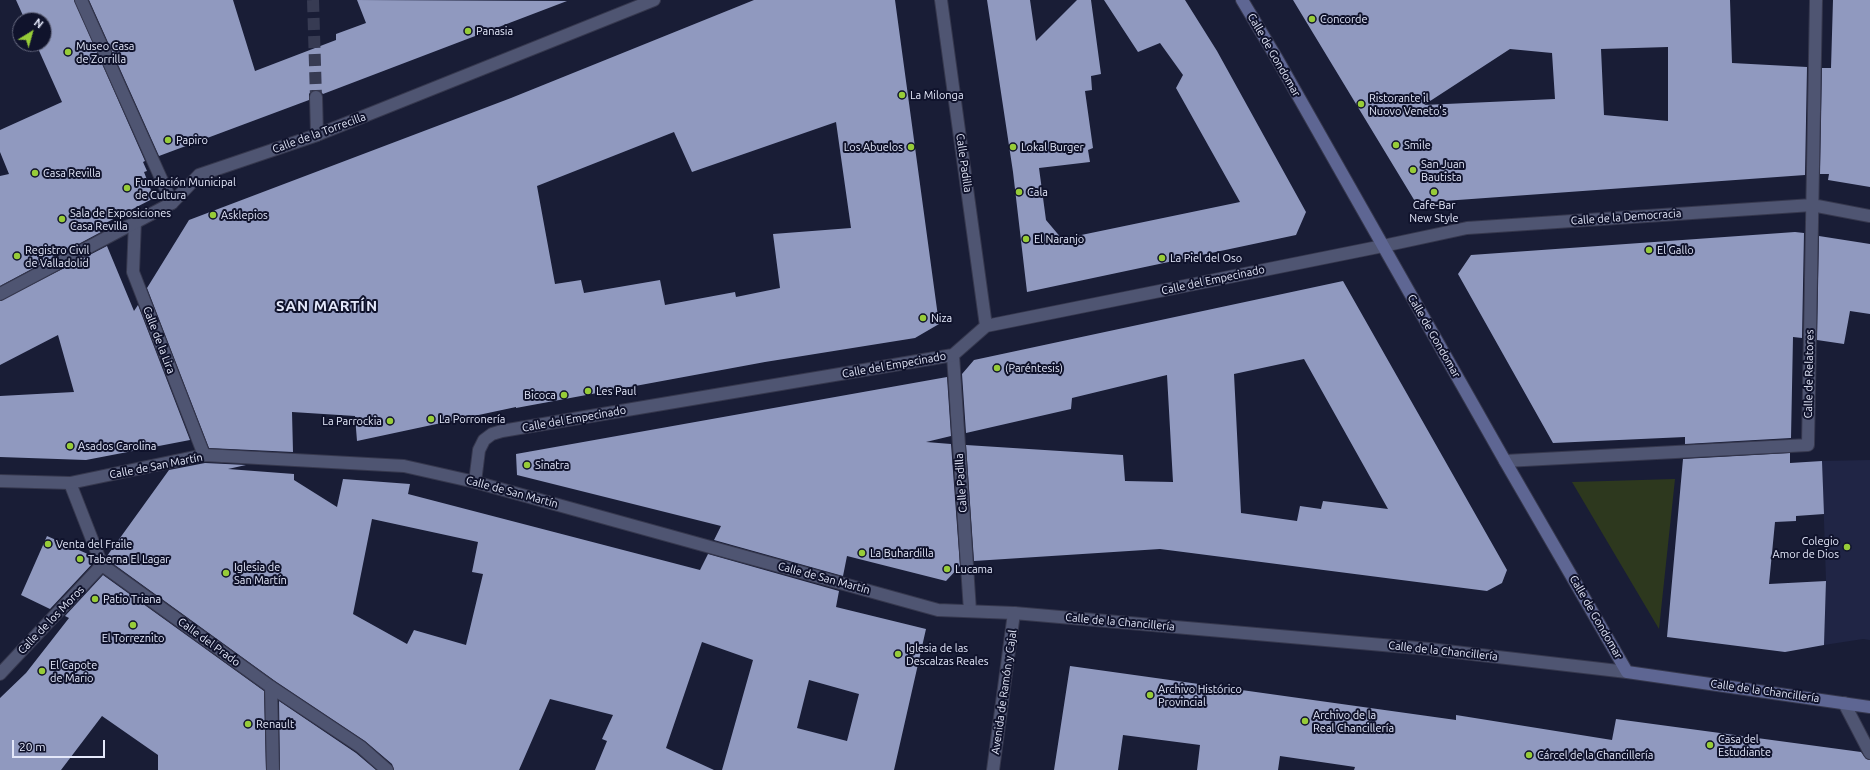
<!DOCTYPE html>
<html>
<head>
<meta charset="utf-8">
<style>
	body { margin:0 }
	#map { position:relative; width:1870px; height:770px; overflow:hidden; background:#191d36; font-family:Ubuntu,sans-serif }
	canvas { display:block }
	.north { position:absolute; left:12px; top:12px; width:40px; height:40px; box-sizing:border-box; background:#10132c; border:1px solid #65687e; border-radius:50%; rotate:37deg; font-size:11px; font-weight:700; line-height:16px; text-align:center; color:#e4e8fa }
	.north::after { content:''; display:block; margin:auto; width:14px; height:18px; background:#97cc38; clip-path:polygon(50% 0,100% 100%,50% 72%,0 100%) }
	.scale { position:absolute; left:12px; top:740px; width:93px; height:18px; box-sizing:border-box; border:2px solid #e4e8fa; border-top:0; padding-left:5px; font-size:12px; line-height:14px; white-space:nowrap; color:#e4e8fa; -webkit-text-stroke:3px #10132c; paint-order:stroke }
</style>
</head>
<body>
<div id="map">
<canvas width="1870" height="770"></canvas>
<div class="north">N</div>
<div class="scale">20 m</div>
</div>
<script>
const ctx = document.querySelector('canvas').getContext('2d');
ctx.lineJoin = 'round';
function paint(path, color) { ctx.fillStyle = color; ctx.fill(path, 'evenodd'); }
const poly = rows => new Path2D(rows.map(r => 'M' + r).join(''));
function trace(path, color, width, dash) { ctx.strokeStyle = color; ctx.lineWidth = width; ctx.lineCap = dash ? 'butt' : 'round'; ctx.setLineDash(dash || []); ctx.stroke(path); }
function label(font, color, halo, rows, align = 'center') {
  ctx.font = font + ' Ubuntu,sans-serif'; ctx.lineWidth = 4; ctx.setLineDash([]); ctx.textBaseline = 'middle'; ctx.strokeStyle = halo; ctx.fillStyle = color; for (const [text, x, y, turn = 0] of rows) {
    ctx.save(); ctx.translate(x, y); ctx.rotate((+turn || 0) * Math.PI / 180); ctx.textAlign = isNaN(turn) ? turn : align; if (halo) ctx.strokeText(text, 0, 0); ctx.fillText(text, 0, 0); ctx.restore();
  }
}
const built = poly([
	[1870,460,1870,640,1863,639,1824,645,1826,581,1822,461]
]);
const green = poly([
	[1675,479,1659,629,1572,482]
]);
const building = poly([
	[16,0,74,0,145,161,143,162,147,171,144,172,154,198,98,227,101,232,0,286,0,176,9,174,0,152,0,130,62,102,36,44,44,44,44,20,25,20],
	[89,0,233,0,255,71,336,40,336,34,366,23,357,0,567,1,323,94,319,90,312,90,309,94,309,100,159,156],
	[754,0,895,0,939,324,915,338,765,362,516,408,516,407,357,441,355,416,292,412,293,452,209,448,147,288,189,220,511,98],
	[836,122,851,228,773,234,780,288,736,297,735,292,665,305,660,280,584,293,581,280,555,284,537,186,674,132,692,172],
	[987,0,1030,0,1036,41,1077,0,1091,0,1101,74,1091,76,1092,90,1085,91,1093,148,1088,150,1090,162,1039,168,1046,220,1062,239,1240,202,1176,88,1183,75,1160,43,1138,52,1104,0,1185,0,1217,51,1306,212,1296,235,1027,292,1013,172],
	[1293,0,1730,0,1732,63,1807,67,1805,175,1416,203],
	[1668,47,1668,121,1604,115,1601,49],
	[1510,49,1552,53,1555,99,1424,105],
	[1833,0,1870,0,1870,187,1828,180,1829,174,1820,174,1822,68,1831,68],
	[1795,232,1804,233,1802,338,1793,337,1791,438,1685,444,1685,437,1553,443,1458,274,1471,255],
	[1819,236,1870,244,1870,314,1850,311,1844,344,1817,340],
	[107,246,134,311,138,305,190,440,86,460,0,457,0,396,74,392,58,335,0,365,0,301],
	[1343,281,1507,570,1502,583,1487,591,1160,549,974,561,966,445,1123,455,1125,481,1173,482,1167,375,1072,398,1071,409,966,433,962,374,974,360],
	[1304,359,1388,509,1323,501,1321,509,1300,506,1297,521,1241,513,1234,374],
	[947,377,951,436,926,442,951,444,960,566,946,581,847,556,843,576,714,540,721,526,517,475,516,454],
	[1790,453,1790,463,1822,461,1824,514,1796,516,1796,521,1775,522,1769,584,1826,581,1824,645,1785,652,1667,637,1683,459],
	[205,463,246,465,228,469,294,474,294,480,337,507,343,479,410,484,408,494,700,570,708,554,839,591,836,607,926,629,894,770,722,770,753,660,702,642,666,748,714,770,595,770,607,741,602,739,613,715,550,699,519,770,394,770,392,764,365,741,275,681,108,560,107,556,169,470],
	[372,519,478,542,472,572,483,574,466,645,414,630,407,644,353,614],
	[809,680,859,694,847,741,797,728],
	[47,536,90,555,93,563,50,609,21,595],
	[103,575,264,691,266,770,158,770,158,755,102,716,61,770,0,770,0,698,26,673,69,618,65,616],
	[1070,666,1456,720,1456,715,1612,740,1616,719,1861,752,1866,759,1870,760,1870,770,1354,770,1355,767,1280,756,1278,770,1197,770,1200,745,1123,735,1118,770,1054,770],
	[279,701,356,753,376,770,280,770]
]);
const pedestrianTunnel = poly([
	[313,0,316,97]
]);
const pedestrian = poly([
	[81,0,172,203],
	[316,97,317,135],
	[135,221,133,272,204,455],
	[953,355,970,611],
	[70,483,102,565,271,687],
	[0,674,102,565],
	[1844,703,1870,753]
]);
const minor = poly([
	[941,0,986,326],
	[0,294,172,203,199,175,317,135,654,0],
	[1505,461,1808,445,1816,0],
	[0,481,70,483,204,455,404,466,475,482,938,610,1014,613],
	[475,482,479,450,484,440,492,434,502,431,953,355,986,326,1383,246,1467,228,1812,205,1870,216],
	[271,687,361,747,387,770],
	[271,687,273,770]
]);
const tertiary = poly([
	[993,770,1014,613,1429,649,1627,672]
]);
const secondary = poly([
	[1242,0,1276,57,1505,461,1627,672,1870,707]
]);
const markers = [
	[1312,19,4,"#97cc38"],
	[468,31,4,"#97cc38"],
	[68,52,4,"#97cc38"],
	[902,95,4,"#97cc38"],
	[1361,104,4,"#97cc38"],
	[168,140,4,"#97cc38"],
	[1396,145,4,"#97cc38"],
	[911,147,4,"#97cc38"],
	[1013,147,4,"#97cc38"],
	[1413,170,4,"#97cc38"],
	[35,173,4,"#97cc38"],
	[127,188,4,"#97cc38"],
	[1019,192,4,"#97cc38"],
	[1434,192,4,"#97cc38"],
	[213,215,4,"#97cc38"],
	[62,219,4,"#97cc38"],
	[1026,239,4,"#97cc38"],
	[1649,250,4,"#97cc38"],
	[17,256,4,"#97cc38"],
	[1162,258,4,"#97cc38"],
	[923,318,4,"#97cc38"],
	[997,368,4,"#97cc38"],
	[588,391,4,"#97cc38"],
	[564,395,4,"#97cc38"],
	[431,419,4,"#97cc38"],
	[390,421,4,"#97cc38"],
	[70,446,4,"#97cc38"],
	[527,465,4,"#97cc38"],
	[48,544,4,"#97cc38"],
	[1847,547,4,"#97cc38"],
	[862,553,4,"#97cc38"],
	[80,559,4,"#97cc38"],
	[947,569,4,"#97cc38"],
	[226,573,4,"#97cc38"],
	[95,599,4,"#97cc38"],
	[133,625,4,"#97cc38"],
	[898,654,4,"#97cc38"],
	[42,671,4,"#97cc38"],
	[1150,695,4,"#97cc38"],
	[1305,721,4,"#97cc38"],
	[248,724,4,"#97cc38"],
	[1710,745,4,"#97cc38"],
	[1529,755,4,"#97cc38"]
];
const poiNames = [
	["Concorde",1320,19],
	["Panasia",476,31],
	["Museo Casa",76,46],
	["de Zorrilla",76,59],
	["La Milonga",910,95],
	["Ristorante il",1369,98],
	["Nuovo Veneto's",1369,111],
	["Papiro",176,140],
	["Smile",1404,145],
	["Los Abuelos",903,147,"right"],
	["Lokal Burger",1021,147],
	["San Juan",1421,164],
	["Bautista",1421,177],
	["Casa Revilla",43,173],
	["Fundación Municipal",135,182],
	["de Cultura",135,195],
	["Cala",1027,192],
	["Cafe-Bar",1434,205,"center"],
	["New Style",1434,218,"center"],
	["Sala de Exposiciones",70,213],
	["Casa Revilla",70,226],
	["Asklepios",221,215],
	["El Naranjo",1034,239],
	["Registro Civil",25,250],
	["de Valladolid",25,263],
	["El Gallo",1657,250],
	["La Piel del Oso",1170,258],
	["Niza",931,318],
	["(Paréntesis)",1005,368],
	["Les Paul",596,391],
	["Bicoca",556,395,"right"],
	["La Porronería",439,419],
	["La Parrockia",382,421,"right"],
	["Asados Carolina",78,446],
	["Sinatra",535,465],
	["Colegio",1839,541,"right"],
	["Amor de Dios",1839,554,"right"],
	["Venta del Fraile",56,544],
	["La Buhardilla",870,553],
	["Taberna El Lagar",88,559],
	["Iglesia de",234,567],
	["San Martín",234,580],
	["Lucama",955,569],
	["Patio Triana",103,599],
	["El Torreznito",133,638,"center"],
	["Iglesia de las",906,648],
	["Descalzas Reales",906,661],
	["El Capote",50,665],
	["de Mario",50,678],
	["Archivo Histórico",1158,689],
	["Provincial",1158,702],
	["Archivo de la",1313,715],
	["Real Chancillería",1313,728],
	["Renault",256,724],
	["Casa del",1718,739],
	["Estudiante",1718,752],
	["Cárcel de la Chancillería",1537,755]
];
const streetNames = [
	["Calle de Gondomar",1274,55,60],
	["Calle de la Torrecilla",319,133,-20],
	["Calle Padilla",964,163,82],
	["Calle de la Democracia",1626,217,-4],
	["Calle del Empecinado",1213,280,-12],
	["Calle de Gondomar",1434,336,60],
	["Calle de la Lira",159,340,69],
	["Calle del Empecinado",894,365,-10],
	["Calle de Relatores",1809,374,-89],
	["Calle del Empecinado",574,419,-10],
	["Calle de San Martín",156,466,-11],
	["Calle Padilla",961,483,-94],
	["Calle de San Martín",512,492,15],
	["Calle de San Martín",824,578,15],
	["Calle de Gondomar",1596,617,60],
	["Calle de los Moros",51,620,-46],
	["Calle de la Chancillería",1120,622,5],
	["Calle del Prado",209,642,36],
	["Calle de la Chancillería",1443,651,6],
	["Calle de la Chancillería",1765,691,8],
	["Avenida de Ramón y Cajal",1004,692,-82]
];
const districtNames = [
	["SAN MARTÍN",327,306]
];
paint(built, '#202545');
paint(green, '#2d381e');
paint(building, '#9099bf');
trace(pedestrianTunnel, '#373b53', 12, [12, 6]);
trace(pedestrian, '#36384e', 14);
trace(minor, '#36384e', 14);
trace(tertiary, '#36384e', 14);
trace(secondary, '#36384e', 14);
trace(pedestrian, '#4f5572', 12);
trace(minor, '#4f5572', 12);
trace(tertiary, '#4f5572', 12);
trace(secondary, '#5e6693', 12);
for (const [x, y, r, color] of markers) { const dot = new Path2D(); dot.arc(x, y, r, 0, 2 * Math.PI); ctx.fillStyle = color; ctx.fill(dot); trace(dot, '#10132c', 1.5); }
label('11px', '#e4e8fa', '#10132c', poiNames, 'left');
label('11px', '#e4e8fa', '#10132c', streetNames);
ctx.letterSpacing = '1px';
label('bold 15px', '#e4e8fa', '#10132c', districtNames);
ctx.letterSpacing = '0px';
</script>
</body>
</html>
